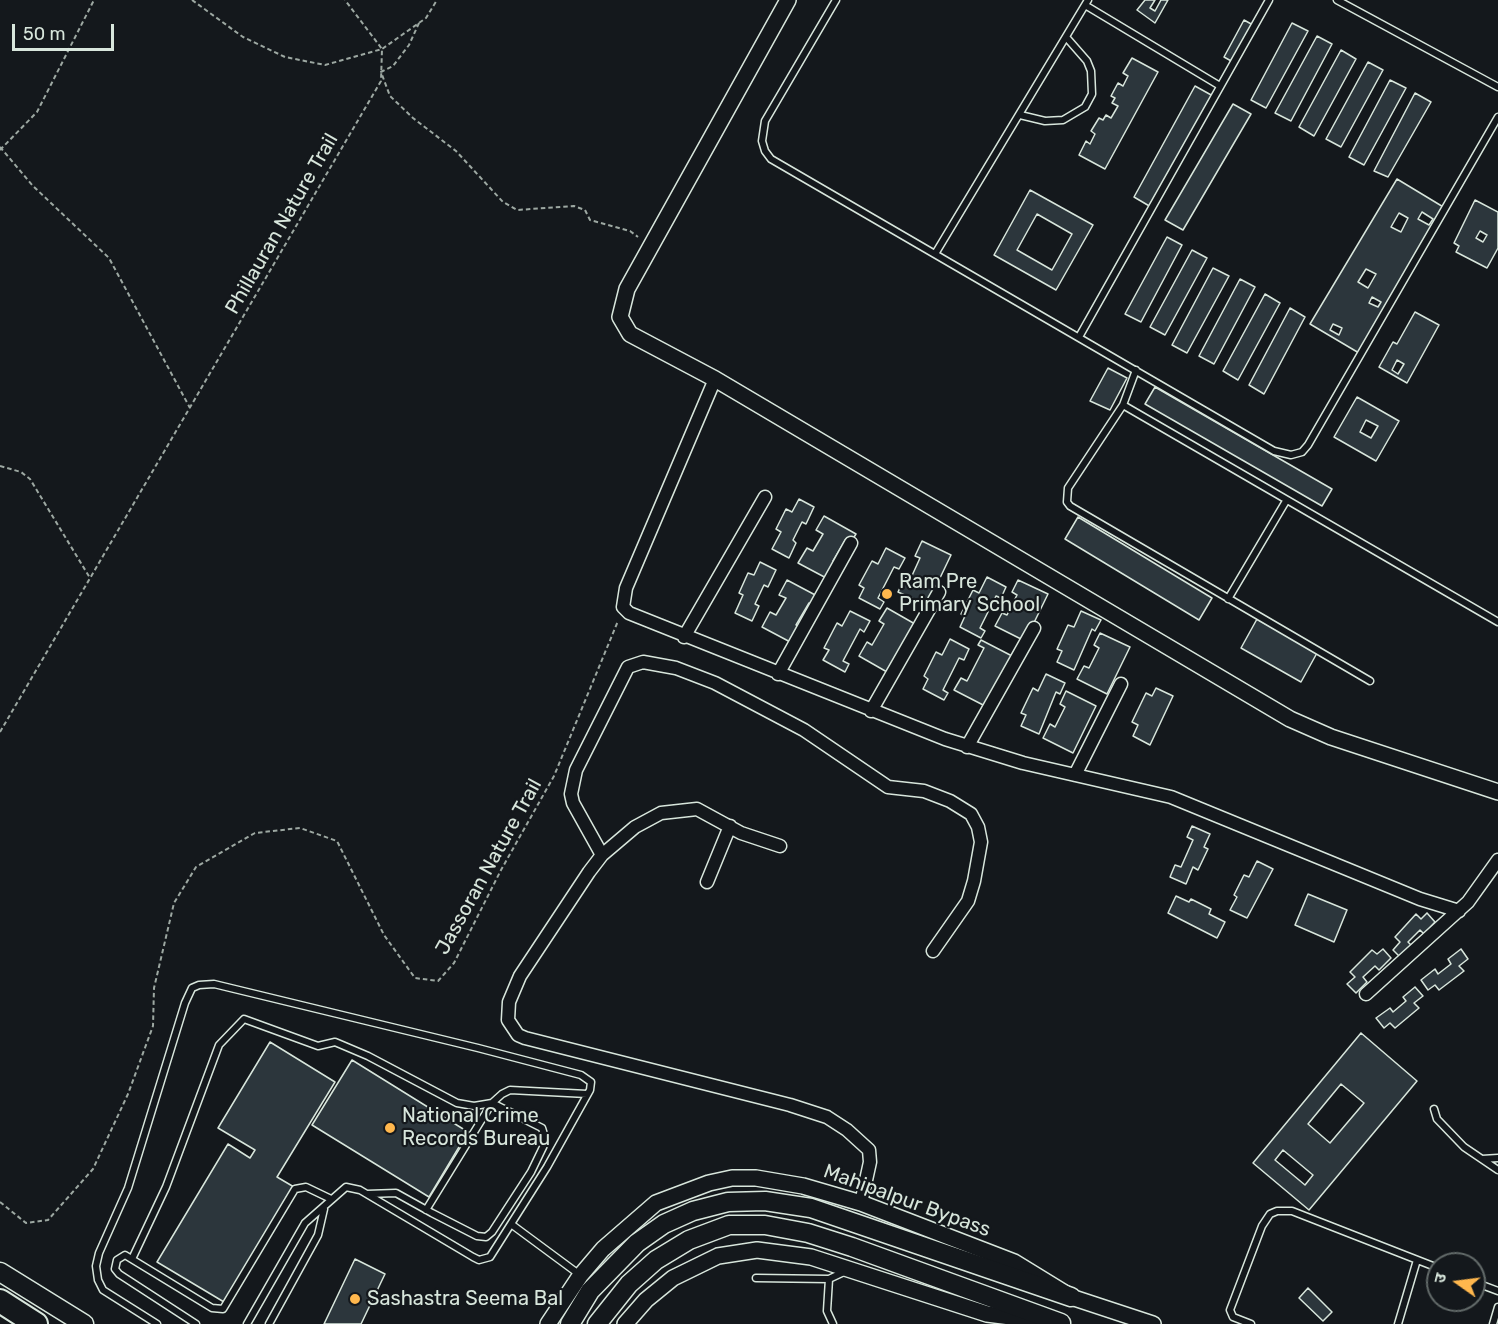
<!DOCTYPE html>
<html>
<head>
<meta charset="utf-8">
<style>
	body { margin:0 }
	#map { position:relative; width:1498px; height:1324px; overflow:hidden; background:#14181c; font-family:Rubik,"Noto Sans Devanagari",sans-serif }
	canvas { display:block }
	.north { position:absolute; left:1426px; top:1252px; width:60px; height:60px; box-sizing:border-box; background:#14181c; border:2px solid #626a69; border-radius:50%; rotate:284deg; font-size:16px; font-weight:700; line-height:24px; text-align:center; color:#d8e6dc }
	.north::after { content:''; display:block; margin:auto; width:21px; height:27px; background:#ffb74d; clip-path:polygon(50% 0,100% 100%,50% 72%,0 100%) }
	.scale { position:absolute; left:12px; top:24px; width:102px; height:27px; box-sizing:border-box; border:3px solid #d8e6dc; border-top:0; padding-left:8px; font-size:18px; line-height:21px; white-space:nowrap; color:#d8e6dc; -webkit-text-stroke:4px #14181c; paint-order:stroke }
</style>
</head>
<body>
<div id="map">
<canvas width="1498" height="1324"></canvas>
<div class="north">उ</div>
<div class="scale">50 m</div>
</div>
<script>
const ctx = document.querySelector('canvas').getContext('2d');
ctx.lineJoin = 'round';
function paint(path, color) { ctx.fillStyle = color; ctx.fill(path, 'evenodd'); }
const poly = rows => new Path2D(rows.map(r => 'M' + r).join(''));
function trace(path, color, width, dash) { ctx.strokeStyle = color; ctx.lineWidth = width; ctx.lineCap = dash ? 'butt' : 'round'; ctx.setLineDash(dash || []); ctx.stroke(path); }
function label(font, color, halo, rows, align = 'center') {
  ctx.font = font + ' Rubik,sans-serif'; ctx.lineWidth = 4.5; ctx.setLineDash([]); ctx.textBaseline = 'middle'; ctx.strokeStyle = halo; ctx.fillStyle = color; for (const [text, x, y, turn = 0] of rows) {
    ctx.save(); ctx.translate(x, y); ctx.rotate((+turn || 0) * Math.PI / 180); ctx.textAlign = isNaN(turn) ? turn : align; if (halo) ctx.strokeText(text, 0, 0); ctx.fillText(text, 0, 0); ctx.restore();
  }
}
const building = poly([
	[1145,0,1155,0,1150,8,1155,11,1161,0,1168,0,1155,23,1137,10,1145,0],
	[1244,20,1253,25,1233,62,1224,57,1244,20],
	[1292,23,1308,31,1266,108,1251,100,1292,23],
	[1317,36,1332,44,1291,121,1275,113,1317,36],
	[1341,50,1356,59,1314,136,1299,127,1341,50],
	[1132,58,1158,72,1105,169,1079,155,1086,141,1090,144,1095,134,1091,131,1099,118,1103,120,1106,115,1111,118,1118,106,1112,103,1115,98,1111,96,1118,83,1123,86,1128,76,1123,73,1132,58],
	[1368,62,1383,70,1341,147,1326,139,1368,62],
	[1390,80,1406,88,1364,165,1349,157,1390,80],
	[1195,86,1213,96,1151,207,1134,197,1195,86],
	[1415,93,1431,102,1388,177,1374,171,1415,93],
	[1233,104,1251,114,1183,230,1165,220,1233,104],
	[1397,179,1445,208,1359,353,1310,324,1397,179],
	[1422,212,1433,219,1429,225,1418,219,1422,212],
	[1399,213,1408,218,1401,232,1391,227,1399,213],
	[1366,269,1376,274,1368,288,1358,282,1366,269],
	[1372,297,1381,302,1378,307,1369,303,1372,297],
	[1333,324,1342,328,1339,335,1330,330,1333,324],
	[1030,190,1093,225,1056,290,994,255,1030,190],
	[1037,214,1072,234,1052,270,1017,250,1037,214],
	[1475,200,1498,212,1498,248,1487,268,1456,252,1459,246,1454,243,1475,200],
	[1480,231,1487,235,1483,242,1476,238,1480,231],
	[1167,237,1182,245,1141,322,1125,314,1167,237],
	[1192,250,1207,258,1165,335,1150,327,1192,250],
	[1213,268,1229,276,1187,353,1172,345,1213,268],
	[1240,279,1255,287,1214,364,1199,356,1240,279],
	[1265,294,1280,303,1238,380,1223,371,1265,294],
	[1290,308,1305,317,1264,394,1249,385,1290,308],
	[1415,312,1439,325,1407,383,1379,367,1393,342,1397,344,1415,312],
	[1397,360,1404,364,1398,374,1392,370,1397,360],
	[1108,368,1127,378,1110,410,1090,401,1108,368],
	[1155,387,1332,489,1322,506,1145,404,1155,387],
	[1357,397,1399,421,1376,461,1334,437,1357,397],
	[1366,420,1378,426,1371,438,1360,432,1366,420],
	[799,499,814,507,806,524,802,522,793,540,796,543,789,558,772,549,781,532,776,529,786,509,792,512,799,499],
	[824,516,856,534,851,542,846,539,833,561,839,564,830,580,798,563,807,548,813,551,823,534,816,530,824,516],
	[1078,517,1212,598,1199,620,1065,539,1078,517],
	[922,541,951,555,927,605,898,592,905,577,910,580,920,558,915,556,922,541],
	[886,548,905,558,899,569,894,567,878,598,884,602,880,609,859,598,864,588,859,585,872,561,878,564,886,548],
	[760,562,776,570,768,587,764,585,755,604,759,606,752,621,735,613,743,595,739,593,748,573,754,575,760,562],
	[987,577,1006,587,1001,598,996,596,980,628,985,631,981,638,960,627,965,616,961,614,973,590,979,593,987,577],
	[787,580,819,597,814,606,809,603,796,625,802,629,794,644,762,627,770,612,776,615,786,598,779,595,787,580],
	[1018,580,1048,594,1025,641,995,626,1002,613,1007,615,1017,595,1012,592,1018,580],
	[887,608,915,624,887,672,859,656,867,642,872,645,884,624,879,621,887,608],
	[850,611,870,621,864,632,860,629,843,661,849,664,845,672,823,660,829,650,824,648,837,623,842,626,850,611],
	[1081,611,1101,620,1095,631,1092,629,1074,670,1057,662,1062,651,1057,649,1068,625,1074,627,1081,611],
	[1257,619,1317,653,1301,682,1241,648,1257,619],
	[1100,633,1130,647,1107,694,1077,679,1084,666,1089,668,1099,648,1094,645,1100,633],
	[950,639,969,649,964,660,959,658,943,690,948,693,944,700,923,689,928,679,924,676,936,652,942,655,950,639],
	[981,640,1014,657,987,707,954,690,961,678,967,681,984,648,978,645,981,640],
	[1046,674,1065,683,1060,694,1056,692,1039,734,1021,726,1026,715,1021,713,1033,688,1038,691,1046,674],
	[1156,688,1173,696,1150,745,1133,736,1138,725,1132,722,1146,693,1152,696,1156,688],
	[1066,691,1096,706,1073,753,1043,738,1050,724,1055,727,1065,707,1060,704,1066,691],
	[1192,826,1210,834,1204,847,1208,849,1198,870,1193,867,1186,884,1170,877,1175,865,1181,867,1193,840,1187,837,1192,826],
	[1257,861,1273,869,1247,918,1230,910,1237,897,1234,895,1244,875,1249,877,1257,861],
	[1308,894,1347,910,1334,942,1295,925,1308,894],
	[1176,896,1189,902,1191,899,1211,909,1209,914,1225,922,1217,938,1168,913,1176,896],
	[1427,913,1435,922,1424,934,1420,930,1408,942,1412,946,1401,958,1393,950,1400,942,1395,937,1416,914,1421,919,1427,913],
	[1383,949,1391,958,1379,970,1375,966,1363,977,1367,982,1356,993,1347,984,1355,977,1350,972,1372,950,1377,954,1383,949],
	[1461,949,1468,959,1459,966,1464,971,1439,990,1435,985,1428,990,1421,980,1435,969,1438,974,1451,964,1448,959,1461,949],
	[1415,987,1423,996,1414,1003,1419,1008,1395,1028,1390,1023,1384,1028,1376,1018,1390,1008,1393,1012,1406,1001,1403,997,1415,987],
	[1361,1033,1417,1081,1309,1210,1253,1163,1361,1033],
	[1341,1084,1364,1103,1330,1143,1308,1124,1341,1084],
	[1283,1150,1313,1175,1305,1185,1275,1160,1283,1150],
	[270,1042,335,1082,277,1177,294,1187,224,1302,157,1262,228,1144,250,1158,255,1150,218,1128,270,1042],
	[352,1060,468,1132,429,1197,312,1125,352,1060],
	[355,1259,385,1274,361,1324,324,1324,355,1259],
	[1308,1288,1332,1312,1323,1321,1299,1298,1308,1288]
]);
const path = poly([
	[192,0,243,37,285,57,325,65,382,49,426,18,437,0],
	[419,23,409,45,393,66,381,72,390,96,413,118,456,151,503,202,517,210,574,206,585,210,590,220,630,231,638,237],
	[0,147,33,186,109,258,190,408],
	[0,150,37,112,94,0],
	[0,466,21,472,30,479,90,578],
	[0,732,381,81,382,49,345,0],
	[0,1202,26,1223,48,1220,93,1169,128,1094,153,1026,154,988,174,903,196,867,255,833,300,828,337,841,384,935,415,978,438,981,454,963,501,870,554,776,618,621]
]);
const service = poly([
	[836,0,765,121,762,141,765,151,771,159,1274,451,1291,455,1302,452,1308,445,1498,117],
	[1337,0,1498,87],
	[1085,5,1220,86],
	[1020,115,1045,121,1063,120,1085,107,1092,94,1091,71,1087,61,1066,37],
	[935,254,1088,0],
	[1079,337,1269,0],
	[1136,370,1123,405,1498,622],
	[1123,405,1068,488,1067,502,1070,506,1370,681],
	[1228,599,1286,501],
	[1434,1109,1437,1119,1464,1147,1498,1170],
	[1482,1159,1498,1158],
	[426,1210,492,1103,502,1094,510,1090,587,1094],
	[511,1224,580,1275],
	[132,1259,166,1187,219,1045,244,1019,318,1046,335,1042,368,1056,457,1103,474,1106,492,1103,542,1128,546,1141,531,1172,492,1232,486,1237,477,1236,432,1213,396,1193,367,1194],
	[756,1278,829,1279,846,1271],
	[829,1279,827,1311,833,1324],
	[1474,1282,1498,1291],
	[157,1324,103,1290,98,1280,96,1266,99,1253,128,1188,185,1003,192,988,199,985,214,984,478,1048,581,1075,591,1082,590,1090,547,1167,490,1257,479,1260,473,1257,360,1190,346,1187,305,1223,247,1324],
	[196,1324,119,1274,115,1269,117,1260,125,1255,212,1308,223,1309,295,1189,306,1187,331,1199],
	[269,1324,318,1235,324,1209],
	[1251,1324,1233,1317,1230,1310,1262,1226,1270,1214,1277,1211,1292,1211,1438,1268],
	[1398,1324,1417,1260],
	[1493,1324,1498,1307]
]);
const minor = poly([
	[715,379,626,588,623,607,629,613,945,739,1023,763,1171,797,1420,899,1459,911],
	[684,637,765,497],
	[778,674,851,543],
	[871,711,939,592],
	[967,747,1034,628],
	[1075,775,1121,684],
	[780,846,741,833,697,809,661,813,635,827,602,855,589,872,520,976,509,1002,508,1020,518,1035,525,1038,790,1105,827,1117,847,1130,869,1150,870,1162,861,1203],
	[602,855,573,803,571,794,576,770,628,667,643,662,676,668,715,683,804,730,888,787,924,791,950,801,971,814,978,827,981,842,974,881,968,901,933,951],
	[707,882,730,826],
	[1366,994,1468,902,1498,860]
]);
const tertiary = poly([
	[788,0,627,289,620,317,630,334,715,379,1290,719,1331,737,1498,792],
	[548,1324,580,1276,603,1249,656,1203,709,1183,732,1178,756,1178,803,1186,861,1203,1014,1262,1071,1297,1153,1324],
	[625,1324,646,1300,673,1278,718,1256,757,1250,811,1257,987,1314,1041,1321]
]);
const secondary = poly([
	[0,1272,84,1324],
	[570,1324,590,1291,637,1243,664,1224,693,1211,728,1202,765,1201,811,1208,1071,1297],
	[597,1324,629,1284,656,1260,689,1240,729,1225,765,1225,808,1233,852,1247,1061,1323]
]);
const motorway = poly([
	[0,1301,36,1324]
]);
const markers = [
	[887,594,6,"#ffb74d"],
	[390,1128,6,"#ffb74d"],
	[355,1299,6,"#ffb74d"]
];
const streetNames = [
	["Phillauran Nature Trail",282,224,-60],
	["Jassoran Nature Trail",489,867,-61],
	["Mahipalpur Bypass",907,1201,20]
];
const poiNames = [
	["Ram Pre",899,582],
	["Primary School",899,605],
	["National Crime",402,1116],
	["Records Bureau",402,1139],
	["Sashastra Seema Bal",367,1299]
];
paint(building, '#2c363c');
trace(building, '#d8e6dc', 1.5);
trace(service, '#d8e6dc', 9);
trace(minor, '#d8e6dc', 15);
trace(tertiary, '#d8e6dc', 18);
trace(secondary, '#d8e6dc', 21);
trace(motorway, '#d8e6dc', 26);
trace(path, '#9da8a2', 2, [4.5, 3]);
trace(service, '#14181c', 6);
trace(minor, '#14181c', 12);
trace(tertiary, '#14181c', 15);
trace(secondary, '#14181c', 18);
trace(motorway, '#14181c', 22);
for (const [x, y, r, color] of markers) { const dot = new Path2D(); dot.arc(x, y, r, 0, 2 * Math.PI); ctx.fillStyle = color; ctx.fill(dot); trace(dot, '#14181c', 2); }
label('20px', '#d8e6dc', '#14181c', streetNames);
label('20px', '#d8e6dc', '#14181c', poiNames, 'left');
</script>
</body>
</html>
